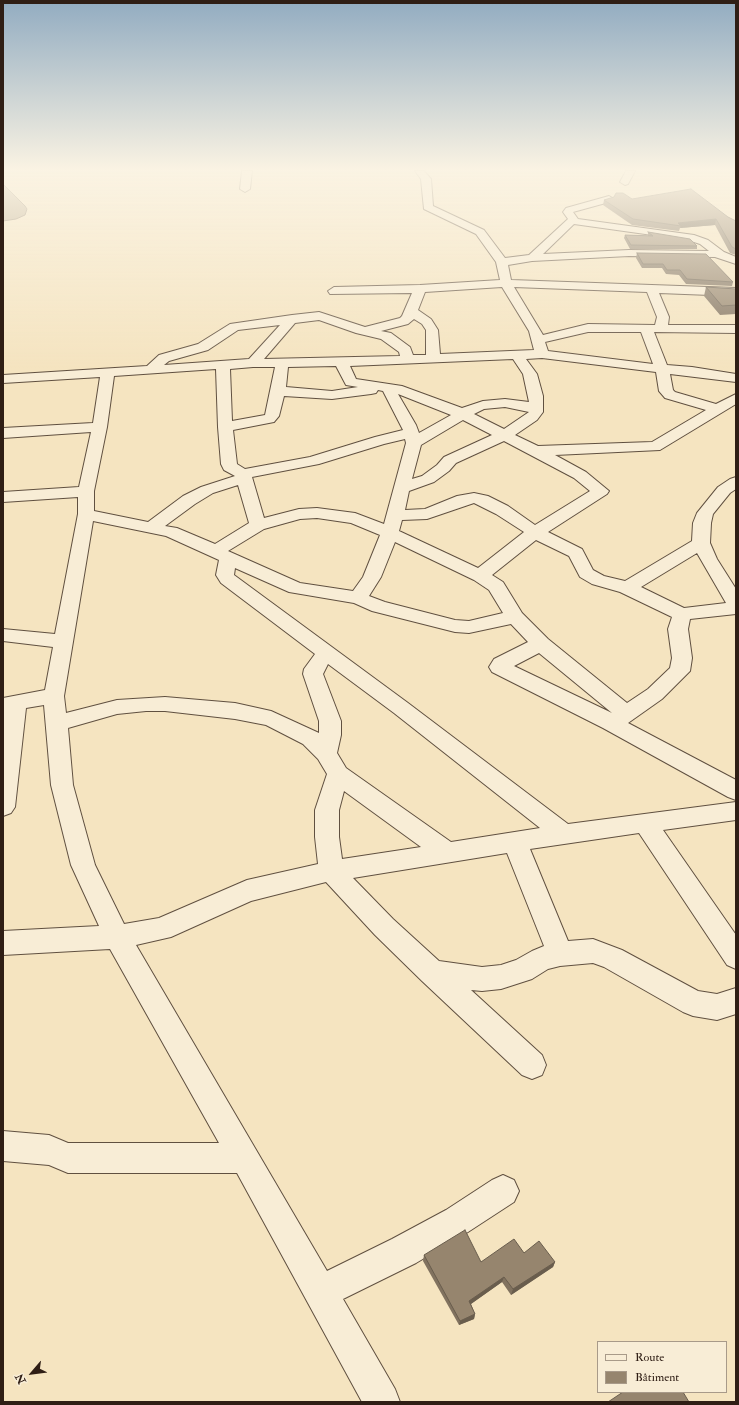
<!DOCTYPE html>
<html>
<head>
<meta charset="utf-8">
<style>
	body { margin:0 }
	#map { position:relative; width:739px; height:1405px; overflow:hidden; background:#f5e4c0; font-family:"IM FELL Double Pica",serif }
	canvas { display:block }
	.frame { position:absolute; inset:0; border:4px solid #2f1e15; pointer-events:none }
	.legend { position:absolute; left:597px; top:1341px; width:130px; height:52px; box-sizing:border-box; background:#f8edd6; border:1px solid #a89a89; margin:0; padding:5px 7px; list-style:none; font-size:12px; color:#2f1e15 }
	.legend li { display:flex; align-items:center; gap:8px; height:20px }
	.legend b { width:20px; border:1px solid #a89a89 }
	.north { position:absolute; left:12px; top:1353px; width:40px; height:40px; -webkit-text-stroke:3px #f8edd6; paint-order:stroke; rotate:242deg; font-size:11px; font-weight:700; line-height:16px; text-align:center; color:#2f1e15 }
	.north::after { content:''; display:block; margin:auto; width:14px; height:18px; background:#2f1e15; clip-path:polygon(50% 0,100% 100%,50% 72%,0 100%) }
</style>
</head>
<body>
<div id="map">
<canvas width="739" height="1405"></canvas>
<div class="frame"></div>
<ul class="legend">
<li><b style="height:5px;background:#f8edd6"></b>Route</li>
<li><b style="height:11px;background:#96856e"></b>Bâtiment</li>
</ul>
<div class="north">N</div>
</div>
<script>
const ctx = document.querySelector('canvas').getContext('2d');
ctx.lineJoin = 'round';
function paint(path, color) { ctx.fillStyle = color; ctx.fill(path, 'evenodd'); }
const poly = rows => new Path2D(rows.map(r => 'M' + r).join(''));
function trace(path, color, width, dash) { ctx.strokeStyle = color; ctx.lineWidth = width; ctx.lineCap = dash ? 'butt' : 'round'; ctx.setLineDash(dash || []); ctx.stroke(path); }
const water = poly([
	[3,184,25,206,27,209,25,215,16,219,3,221,3,184]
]);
const minor = poly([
	[242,171,252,171,250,189,245,192,240,189,242,171],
	[415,171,424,171,431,179,433,206,484,230,505,258,529,255,568,219,563,212,566,208,609,196,614,199,613,201,573,212,578,219,694,235,708,240,724,252,736,257,736,264,715,257,629,256,532,261,508,265,511,280,736,288,736,296,659,293,669,317,668,325,736,325,736,333,654,332,667,365,692,367,736,374,736,382,670,374,673,390,675,392,716,404,736,394,736,404,660,450,555,455,586,472,609,491,607,494,548,532,582,549,593,570,604,576,625,581,692,541,693,523,697,513,718,487,730,479,736,477,736,489,730,493,713,514,711,523,710,543,717,559,736,589,736,614,690,619,688,629,692,658,690,671,662,699,628,723,736,780,736,800,728,797,603,728,492,672,489,667,494,659,528,642,511,624,469,633,455,632,372,611,354,603,289,592,235,568,234,575,408,703,568,824,736,802,736,820,663,830,736,935,736,969,727,965,639,833,530,849,568,941,593,939,622,950,698,991,717,994,736,988,736,1014,717,1020,693,1016,683,1012,604,967,593,963,560,966,548,969,532,979,501,989,482,991,471,990,542,1055,546,1065,542,1075,532,1079,522,1075,422,981,375,935,326,882,251,901,171,937,136,945,327,1271,392,1239,446,1210,492,1180,503,1175,514,1180,519,1191,514,1202,468,1232,416,1263,343,1299,395,1389,400,1402,362,1402,237,1173,68,1173,49,1165,3,1161,3,1131,49,1135,68,1143,219,1143,110,949,3,955,3,931,99,926,71,865,51,785,44,705,26,708,15,807,11,813,3,816,3,698,45,690,53,647,3,641,3,629,55,634,78,514,78,497,3,502,3,492,79,487,91,432,3,438,3,428,93,423,100,377,3,383,3,375,147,366,159,355,198,344,230,324,292,315,319,312,365,327,400,318,402,316,412,293,330,294,328,291,334,287,420,285,500,280,496,262,476,234,424,209,421,179,415,171],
	[574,224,688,240,700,244,709,251,629,250,543,254,574,224],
	[502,287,529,331,534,350,440,354,438,330,431,319,418,310,425,292,502,287],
	[514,287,647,292,657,317,655,325,588,324,543,335,514,287],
	[414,319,422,324,426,330,426,355,413,355,410,347,391,333,381,331,408,324,414,319],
	[319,320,356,333,381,339,399,352,400,356,264,359,295,323,319,320],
	[280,325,249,359,164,365,169,361,208,350,238,330,280,325],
	[588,332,641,332,653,364,548,351,545,342,588,332],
	[542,358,656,372,659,391,665,398,706,410,652,442,538,446,515,435,537,420,543,412,543,396,537,374,526,359,542,358],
	[513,359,523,374,529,402,505,399,483,401,462,408,402,386,356,379,350,366,513,359],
	[336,366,346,385,358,387,332,391,286,387,288,367,336,366],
	[253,367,275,367,265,415,232,421,230,369,253,367],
	[216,369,218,427,221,464,224,470,235,476,201,487,183,496,148,522,94,511,94,491,107,427,114,376,216,369],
	[378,390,383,391,403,430,375,437,310,457,245,469,237,464,233,430,274,422,279,416,284,396,332,399,371,394,376,393,378,390],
	[398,394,451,415,419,433,416,425,398,394],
	[505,407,529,412,504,429,474,414,484,409,505,407],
	[463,420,492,435,444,457,437,465,422,476,412,479,421,445,463,420],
	[405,439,406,443,384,524,355,513,317,508,299,509,264,518,252,477,319,464,384,444,405,439],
	[504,441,574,478,590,491,535,525,508,506,488,496,474,493,457,496,425,509,405,510,409,491,434,482,449,471,456,463,504,441],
	[238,485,249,523,215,544,177,528,165,526,195,504,213,493,238,485],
	[474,503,496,514,524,532,478,568,399,531,402,520,427,519,474,503],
	[317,518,351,523,380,535,363,577,353,591,300,583,228,551,264,529,300,519,317,518],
	[93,521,166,536,219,560,216,575,221,583,315,654,304,669,303,674,319,721,319,733,271,711,235,703,165,697,117,700,66,713,64,696,93,521],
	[536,540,569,556,580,577,592,584,620,592,672,617,668,629,672,658,670,668,648,689,627,703,548,639,522,613,503,582,492,575,536,540],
	[395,542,474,580,489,590,503,613,469,621,455,620,385,602,369,596,381,577,395,542],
	[697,553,726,603,684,608,641,587,697,553],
	[539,653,612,713,514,666,539,653],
	[328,664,394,713,540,828,451,842,346,768,337,753,341,735,341,721,323,674,328,664],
	[146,711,165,711,235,719,266,725,303,744,318,759,327,774,315,810,315,837,318,864,247,880,159,918,124,924,95,865,73,785,68,728,117,714,146,711],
	[344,791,421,847,342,859,339,837,339,810,344,791],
	[507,853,544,946,532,951,516,960,501,965,482,967,439,961,393,919,353,878,507,853],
	[626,171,635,171,628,184,625,185,620,182,626,171]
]);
const wall = poly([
	[632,199,728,217,736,221,736,255,730,253,715,225,680,228,679,231,632,225,603,205,604,200],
	[648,232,697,246,697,249,630,249,624,238,625,235,648,236],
	[637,253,733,282,732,286,686,284,679,275,666,274,662,268,642,268,636,258],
	[706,287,736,289,736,314,720,315,704,296],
	[524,1253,555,1262,553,1267,511,1295,502,1282,471,1304,475,1314,474,1319,459,1325,423,1261,424,1255,481,1262]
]);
const shadedWall = poly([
	[716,219,715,225,680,228,681,226,678,223],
	[555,1262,553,1267,511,1295,513,1289],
	[504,1277,502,1282,468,1306,469,1301],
	[475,1314,474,1319,459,1325,460,1321]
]);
const building = poly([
	[691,189,728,217,736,221,736,249,732,247,716,219,678,223,681,226,633,219,604,200,614,197,616,193,623,193,632,199,691,189],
	[648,232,690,239,697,246,631,245,625,235,653,236,648,232],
	[637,253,706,254,733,282,687,279,680,270,667,270,663,264,643,264,637,253],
	[706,287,736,289,736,305,722,306,706,287],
	[465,1230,481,1262,514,1239,524,1253,539,1241,555,1262,513,1289,504,1277,469,1301,475,1314,460,1321,424,1255,465,1230],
	[623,1392,683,1392,689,1402,608,1402,623,1392]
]);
paint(water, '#b2a186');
trace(water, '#7e6d59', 1);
trace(minor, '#605040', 2);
paint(minor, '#f8edd6');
paint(wall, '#81725f');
paint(shadedWall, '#695d4d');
paint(building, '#96856e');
trace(building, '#695d4d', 1);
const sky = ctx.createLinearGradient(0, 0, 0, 368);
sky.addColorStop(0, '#92acc1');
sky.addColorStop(0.46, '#faf3e3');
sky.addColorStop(1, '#faf3e300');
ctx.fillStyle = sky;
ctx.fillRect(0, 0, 739, 368);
</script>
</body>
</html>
